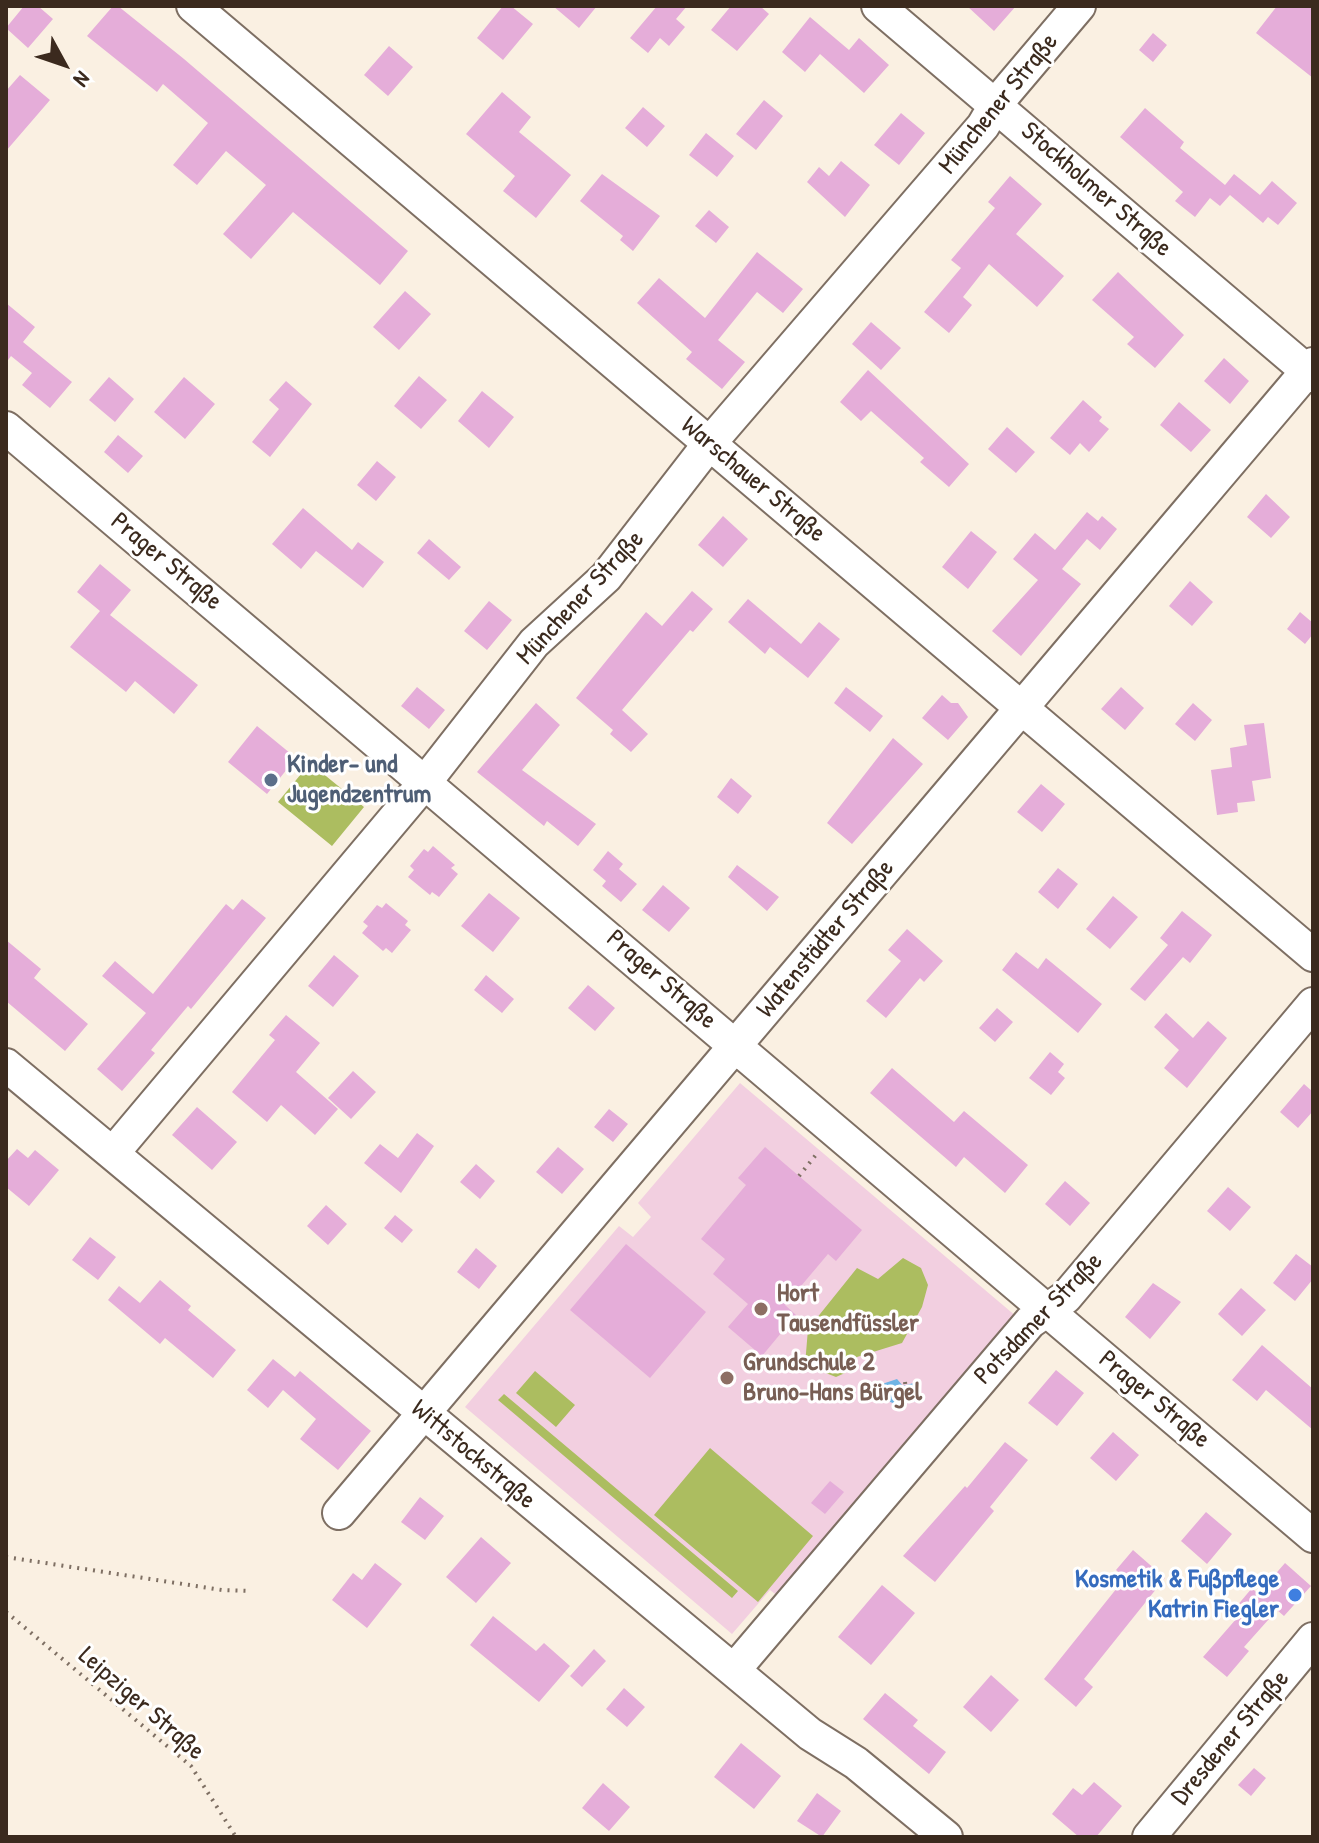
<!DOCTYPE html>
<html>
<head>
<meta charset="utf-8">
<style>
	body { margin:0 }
	#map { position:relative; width:1319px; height:1843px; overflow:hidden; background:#faf0e2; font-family:"Patrick Hand",sans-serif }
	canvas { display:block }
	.frame { position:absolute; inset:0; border:8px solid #3b2a1e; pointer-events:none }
	.north { position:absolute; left:24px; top:24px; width:80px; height:80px; -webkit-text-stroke:6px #fff; paint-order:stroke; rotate:130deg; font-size:22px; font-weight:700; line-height:32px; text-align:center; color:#3b2a1e }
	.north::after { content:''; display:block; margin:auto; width:28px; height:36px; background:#3b2a1e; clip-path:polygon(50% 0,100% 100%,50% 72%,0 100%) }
</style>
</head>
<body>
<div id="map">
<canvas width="1319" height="1843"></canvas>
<div class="frame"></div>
<div class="north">N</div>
</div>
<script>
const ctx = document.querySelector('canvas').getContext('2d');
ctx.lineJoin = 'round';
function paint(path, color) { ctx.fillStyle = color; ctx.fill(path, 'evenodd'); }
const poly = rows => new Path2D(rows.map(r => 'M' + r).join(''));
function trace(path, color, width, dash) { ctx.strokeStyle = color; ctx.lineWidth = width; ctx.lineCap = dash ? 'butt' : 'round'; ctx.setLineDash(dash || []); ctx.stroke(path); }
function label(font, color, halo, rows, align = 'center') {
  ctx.font = font + ' "Patrick Hand",sans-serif'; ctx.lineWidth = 6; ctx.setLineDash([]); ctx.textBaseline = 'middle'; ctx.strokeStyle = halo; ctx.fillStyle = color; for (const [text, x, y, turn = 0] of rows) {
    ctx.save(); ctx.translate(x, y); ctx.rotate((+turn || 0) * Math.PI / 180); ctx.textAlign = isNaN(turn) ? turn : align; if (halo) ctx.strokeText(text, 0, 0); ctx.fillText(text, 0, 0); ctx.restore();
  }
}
const built = poly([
	[740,1083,1017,1317,779,1597,770,1590,732,1634,465,1407,619,1226,633,1237,651,1217,638,1203]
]);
const green = poly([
	[310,763,364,807,332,846,278,802],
	[903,1258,921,1268,928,1285,922,1307,902,1343,857,1357,845,1373,836,1377,805,1365,808,1329,857,1268,878,1279],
	[535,1371,575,1405,556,1427,516,1393],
	[504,1394,738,1591,732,1598,498,1400],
	[710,1448,813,1536,758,1602,654,1515]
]);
const water = poly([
	[897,1379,903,1386,917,1382,920,1401,912,1402,905,1395,895,1404,881,1398,882,1384]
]);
const building = poly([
	[24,6,38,6,53,19,28,48,6,28],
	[113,6,118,6,184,59,408,251,380,285,293,212,251,259,223,234,266,185,226,151,197,185,173,165,208,123,163,84,157,92,87,36],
	[503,6,511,6,533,24,503,60,477,38],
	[553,6,597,6,579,28],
	[657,6,687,6,676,19,685,27,669,46,660,38,648,53,630,38],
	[731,6,760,6,769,14,737,51,711,30],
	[967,6,1016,6,994,31],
	[1277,6,1313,6,1313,78,1256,33],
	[810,17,849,50,859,38,889,65,864,93,820,54,805,72,782,52],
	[1153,33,1167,45,1153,62,1139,50],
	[389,46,413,67,388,96,364,75],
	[20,75,50,100,6,151,6,91],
	[502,92,531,117,519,132,571,175,536,218,503,191,515,176,466,134],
	[764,100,783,116,756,150,736,134],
	[643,107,665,126,647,147,625,128],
	[1145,108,1184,142,1180,148,1225,185,1234,174,1260,195,1272,181,1297,203,1278,225,1268,217,1263,223,1230,195,1220,206,1210,198,1195,217,1175,201,1183,192,1120,137],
	[901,113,925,133,899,165,874,145],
	[706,133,734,156,717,177,689,155],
	[841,161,870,185,845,217,807,182,819,167,829,176],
	[602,174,660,216,633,251,620,240,623,236,580,201],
	[1010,176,1042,204,1016,234,1064,276,1037,307,989,264,963,297,972,305,949,333,924,312,961,268,951,260,995,208,988,202],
	[709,210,729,227,716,243,695,226],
	[757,252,803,289,783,313,757,292,718,340,745,362,722,389,686,359,692,352,637,303,659,278,705,318],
	[1118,272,1184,335,1155,368,1127,344,1134,337,1092,300],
	[405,291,431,314,399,350,373,327],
	[6,303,35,327,23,342,72,382,50,408,22,385,32,373,11,356,6,363],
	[871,322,901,348,881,370,852,344],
	[1224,358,1249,381,1230,404,1204,381],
	[868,370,969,464,949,487,920,462,924,458,871,411,861,421,840,402],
	[419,376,447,400,421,429,394,406],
	[109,377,134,399,115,422,89,400],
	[184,377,215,404,185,439,154,412],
	[286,381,312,404,270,457,252,442,279,409,269,400],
	[482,391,514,417,489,448,458,421],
	[1083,400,1102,417,1099,421,1109,429,1089,452,1080,443,1070,455,1050,438],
	[1179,402,1211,430,1191,452,1160,425],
	[1007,427,1035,452,1016,473,988,449],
	[118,435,143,456,128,473,104,452],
	[377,461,396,477,376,501,357,485],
	[1266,494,1290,517,1271,538,1247,517],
	[303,508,352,550,358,542,384,562,363,588,316,551,301,569,272,544],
	[1087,512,1098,521,1102,516,1117,529,1100,550,1087,539,1062,569,1081,584,1021,656,992,631,1038,580,1013,559,1035,533,1055,550],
	[723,516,748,539,723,567,698,545],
	[971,531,997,552,968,589,942,567],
	[429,539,461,567,449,580,417,553],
	[100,564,131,590,110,615,198,685,174,714,135,681,126,692,70,647,100,611,77,592],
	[1190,581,1213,602,1192,626,1169,606],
	[692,591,713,609,693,632,690,630,622,710,648,734,631,752,610,734,613,730,576,698,646,612,662,626],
	[748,599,801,644,819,622,840,639,808,678,770,647,765,654,728,622],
	[489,601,512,620,487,650,464,631],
	[1300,612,1313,623,1313,634,1305,644,1287,629],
	[417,687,445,710,429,729,401,706],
	[846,687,883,716,870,732,834,703],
	[1121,687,1144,708,1125,730,1101,709],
	[942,695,951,703,958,703,968,717,948,740,922,718],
	[536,703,560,725,522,770,596,824,578,846,547,821,544,826,477,772],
	[1193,703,1212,720,1195,741,1175,724],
	[1264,723,1271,778,1252,781,1255,801,1237,803,1238,812,1217,815,1211,770,1232,767,1230,748,1247,745,1244,725],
	[257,726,296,758,267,794,228,762],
	[893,738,923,764,852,844,827,823],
	[731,778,752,796,738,814,717,797],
	[1041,784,1065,804,1042,832,1017,812],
	[433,846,455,865,451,868,458,874,439,897,432,892,430,895,408,877,414,870,410,866,424,849,428,852],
	[608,851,623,864,619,869,637,884,621,902,602,886,606,881,593,870],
	[737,865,779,897,767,911,728,877],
	[1058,868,1078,884,1058,909,1038,892],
	[663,885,690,908,669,932,642,910],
	[489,893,520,918,493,952,461,926],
	[1113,896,1138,917,1110,949,1086,929],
	[242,899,266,918,191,1009,188,1006,151,1050,155,1053,122,1091,97,1069,146,1013,102,976,115,961,153,994,226,904,233,910],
	[386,903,408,921,405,925,411,930,392,953,386,948,383,951,362,933,368,926,363,922,377,905,382,908],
	[1182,911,1212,935,1190,963,1183,957,1145,1001,1130,989,1168,945,1160,938],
	[907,929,943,961,924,982,920,978,886,1018,866,1001,901,961,888,950],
	[6,940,41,969,34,978,88,1024,65,1051,6,1001],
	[1016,952,1038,969,1046,958,1102,1004,1078,1033,1002,970],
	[334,955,359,976,333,1007,308,986],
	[486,975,514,999,502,1013,474,990],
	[588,985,615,1008,595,1031,568,1008],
	[997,1008,1013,1022,995,1042,979,1028],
	[1166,1013,1193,1038,1208,1021,1227,1038,1187,1088,1164,1068,1179,1050,1154,1027],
	[286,1015,320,1043,296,1072,338,1109,315,1135,281,1105,267,1122,232,1092,275,1040,269,1035],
	[1050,1052,1064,1064,1058,1072,1065,1078,1051,1095,1029,1078],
	[892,1068,954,1122,964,1111,1028,1165,1005,1193,964,1157,956,1167,870,1093],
	[353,1071,376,1092,351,1119,328,1098],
	[1304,1084,1313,1092,1313,1111,1298,1128,1280,1112],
	[197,1107,237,1142,212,1170,172,1135],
	[609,1109,628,1124,613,1142,594,1127],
	[417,1133,434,1146,401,1193,364,1163,380,1144,398,1158],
	[558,1147,584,1169,562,1194,536,1172],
	[765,1147,862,1230,836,1261,828,1254,785,1305,796,1315,762,1356,728,1327,748,1304,713,1274,725,1259,701,1239,746,1185,738,1178],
	[17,1149,28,1158,35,1150,59,1170,29,1206,6,1187,6,1161],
	[476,1164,495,1181,480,1199,460,1182],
	[1065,1181,1090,1203,1070,1226,1045,1204],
	[1228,1187,1251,1207,1230,1231,1207,1211],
	[326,1205,347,1224,328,1245,307,1226],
	[395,1215,413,1230,402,1243,384,1228],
	[90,1237,116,1257,98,1280,72,1260],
	[626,1244,706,1312,650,1378,570,1310],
	[476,1248,497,1266,479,1289,457,1272],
	[1296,1254,1313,1267,1313,1279,1295,1301,1273,1283],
	[160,1280,191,1306,188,1310,236,1350,213,1378,165,1338,160,1344,108,1300,119,1286,140,1303],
	[1153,1283,1181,1302,1150,1339,1125,1317],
	[1241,1288,1266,1310,1242,1336,1218,1314],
	[1262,1345,1313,1389,1313,1430,1266,1390,1257,1401,1232,1380],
	[273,1359,295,1377,300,1371,371,1431,338,1470,300,1439,316,1419,283,1390,268,1408,247,1390],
	[1056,1370,1084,1393,1057,1426,1028,1403],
	[1113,1432,1139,1455,1116,1481,1090,1458],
	[1005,1442,1028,1460,990,1507,994,1511,935,1582,903,1556,965,1486,967,1488],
	[830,1481,844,1492,825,1514,811,1503],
	[420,1497,444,1516,425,1540,401,1522],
	[1206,1512,1232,1534,1207,1564,1181,1541],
	[481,1537,511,1563,476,1603,446,1577],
	[1133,1550,1165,1578,1084,1679,1093,1687,1076,1707,1044,1679,1125,1578,1116,1570],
	[375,1563,402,1584,367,1628,332,1600,353,1573,362,1580],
	[1285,1563,1311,1586,1284,1616,1277,1610,1244,1647,1249,1651,1227,1677,1203,1657,1237,1618,1231,1613,1252,1588,1258,1594],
	[882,1585,915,1613,871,1665,838,1637],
	[493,1616,536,1651,544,1643,570,1666,539,1702,470,1645],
	[594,1649,606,1661,582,1687,570,1676],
	[991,1675,1019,1700,991,1732,963,1707],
	[624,1688,645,1707,627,1727,606,1709],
	[885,1693,918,1720,913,1726,946,1752,929,1774,863,1719],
	[741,1743,781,1776,754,1809,714,1777],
	[1254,1768,1266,1778,1251,1796,1238,1785],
	[1094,1782,1122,1806,1096,1837,1079,1837,1052,1814,1073,1788,1082,1795],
	[603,1783,630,1807,609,1831,582,1808],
	[817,1793,841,1811,822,1837,797,1821]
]);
const path = poly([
	[799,1176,819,1151],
	[905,1382,907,1398],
	[6,1557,222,1590,249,1591],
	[6,1612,191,1766,236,1837]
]);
const minor = poly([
	[193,6,1313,955],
	[878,6,1313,376],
	[6,428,1313,1536],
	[6,1065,810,1734,856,1763,946,1837],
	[113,1153,426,781,534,643,606,577,709,444,983,126,996,104,1079,6],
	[339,1513,1313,364],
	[734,1670,1030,1322,1066,1297,1313,1004],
	[1149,1837,1313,1639]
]);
const markers = [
	[271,780,8,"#5c6f8a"],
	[761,1309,8,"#8d6e63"],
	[727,1378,8,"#8d6e63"],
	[1295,1595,8,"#3f7fe0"]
];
const streetNames = [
	["Münchener Straße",999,104,-51],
	["Stockholmer Straße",1096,190,41],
	["Warschauer Straße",753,480,40],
	["Prager Straße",166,562,40],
	["Münchener Straße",581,598,-47],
	["Watenstädter Straße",826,939,-50],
	["Prager Straße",661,980,41],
	["Potsdamer Straße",1039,1319,-46],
	["Prager Straße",1154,1400,40],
	["Wittstockstraße",473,1455,40],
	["Leipziger Straße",141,1704,41],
	["Dresdener Straße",1231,1738,-50]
];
const serviceNames = [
	["Kinder- und",287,765],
	["Jugendzentrum",287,795]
];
const educationNames = [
	["Hort",777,1294],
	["Tausendfüssler",777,1324],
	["Grundschule 2",743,1363],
	["Bruno-Hans Bürgel",743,1393]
];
const shopNames = [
	["Kosmetik & Fußpflege",1279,1580],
	["Katrin Fiegler",1279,1610]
];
paint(built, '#f2cfe0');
paint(green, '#acbd60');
paint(water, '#6fb4e5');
paint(building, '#e5add9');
trace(minor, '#7e6f63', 36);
trace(path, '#7e6f63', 4, [2, 6]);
trace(minor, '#fff', 32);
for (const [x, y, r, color] of markers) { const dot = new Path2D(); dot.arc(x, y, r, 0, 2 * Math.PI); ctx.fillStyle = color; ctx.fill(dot); trace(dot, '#fff', 3); }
label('26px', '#3b2a1e', '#fff', streetNames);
label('bold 26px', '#4e5e75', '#fff', serviceNames, 'left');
label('bold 26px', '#785e54', '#fff', educationNames, 'left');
label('bold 26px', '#366cbe', '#fff', shopNames, 'right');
</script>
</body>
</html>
